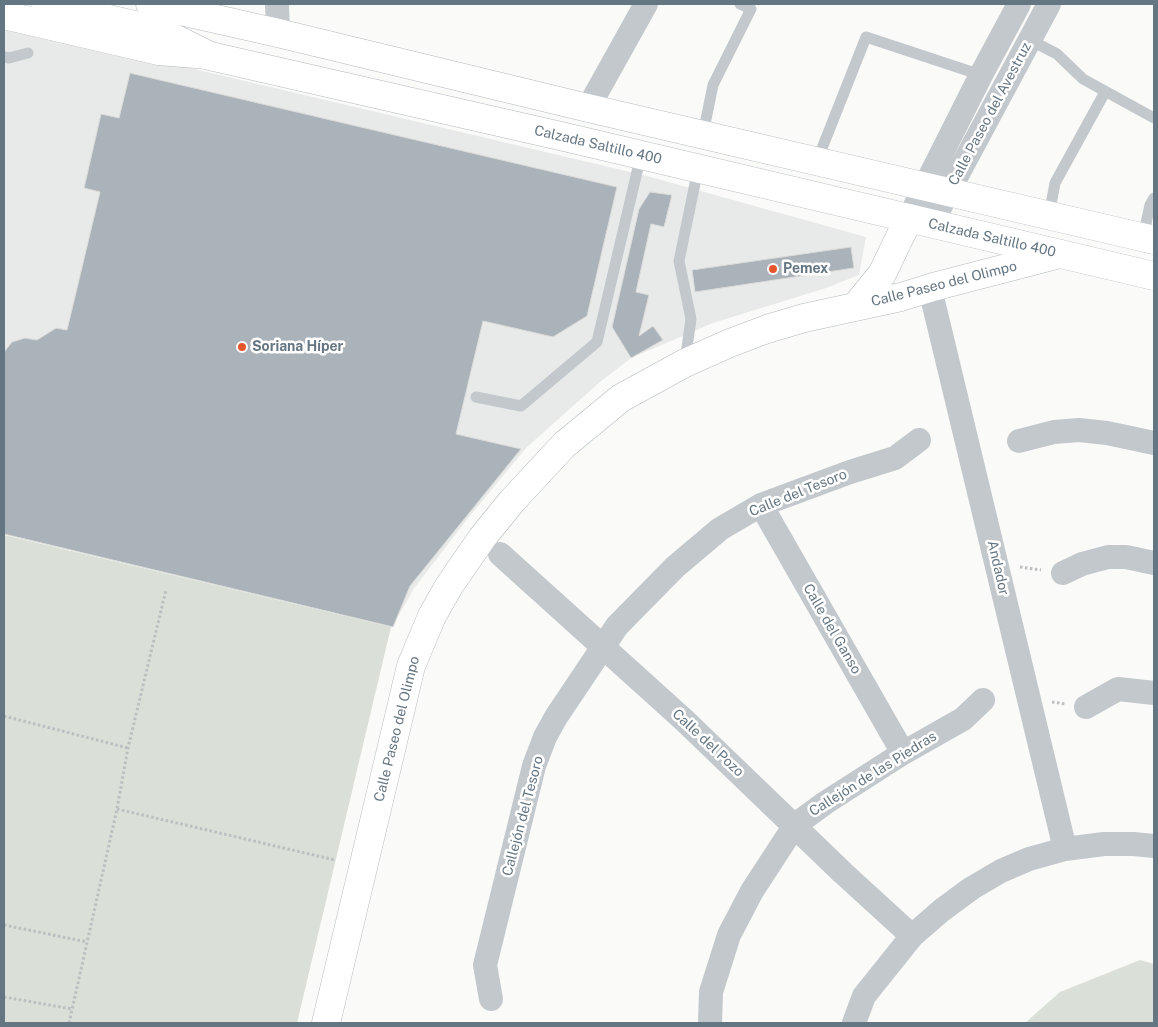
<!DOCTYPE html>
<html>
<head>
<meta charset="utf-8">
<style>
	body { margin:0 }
	#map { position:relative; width:1158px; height:1027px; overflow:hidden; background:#fafaf8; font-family:"Public Sans",sans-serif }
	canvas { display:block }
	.frame { position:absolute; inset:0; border:5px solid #657683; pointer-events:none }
</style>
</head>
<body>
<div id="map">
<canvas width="1158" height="1027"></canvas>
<div class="frame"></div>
</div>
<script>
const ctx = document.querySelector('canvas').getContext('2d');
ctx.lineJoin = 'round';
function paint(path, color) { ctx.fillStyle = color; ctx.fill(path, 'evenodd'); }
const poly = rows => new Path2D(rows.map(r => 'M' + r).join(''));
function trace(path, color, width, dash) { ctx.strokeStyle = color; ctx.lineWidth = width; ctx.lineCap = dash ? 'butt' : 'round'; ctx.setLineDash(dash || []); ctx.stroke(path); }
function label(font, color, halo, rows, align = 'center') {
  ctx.font = font + ' "Public Sans",sans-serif'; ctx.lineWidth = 5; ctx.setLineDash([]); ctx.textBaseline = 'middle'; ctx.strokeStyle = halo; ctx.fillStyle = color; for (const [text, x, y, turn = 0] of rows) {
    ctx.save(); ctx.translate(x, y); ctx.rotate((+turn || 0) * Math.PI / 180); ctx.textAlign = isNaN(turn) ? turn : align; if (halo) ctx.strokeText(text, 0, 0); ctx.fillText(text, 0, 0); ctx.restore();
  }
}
const built = poly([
	[4,24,647,176,866,237,859,275,826,288,713,323,631,358,600,382,527,447,469,517,415,587,397,618,393,627,4,527]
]);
const green = poly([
	[4,535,391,627,297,1023,4,1023],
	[1140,960,1154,964,1154,1023,1025,1023,1060,992]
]);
const building = poly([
	[130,73,617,187,587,316,553,337,483,321,456,434,521,449,410,586,393,627,4,534,4,352,12,342,25,338,37,340,56,328,67,330,100,192,84,188,101,114,119,118,130,73],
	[650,192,672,195,664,227,651,224,636,292,649,295,639,336,653,326,663,340,631,358,612,327,639,209,650,192],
	[851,247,854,268,695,292,692,270,851,247]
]);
const path = poly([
	[1020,567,1041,570],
	[1052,702,1066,704],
	[4,716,128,748],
	[117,809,335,860],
	[4,925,87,942],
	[4,997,72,1009],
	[69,1023,117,809,128,748,166,590]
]);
const lane = poly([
	[1030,40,1057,54,1083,79,1154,118],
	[4,57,9,58,28,53],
	[703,134,713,85,751,9,740,4],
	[817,161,866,37,981,75],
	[1049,215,1055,183,1105,92],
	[1143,237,1150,205,1154,198],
	[685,362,691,319,679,261,698,169],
	[476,397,521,406,597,342,641,155]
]);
const street = poly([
	[277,4,278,33],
	[588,108,646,4],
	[909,218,981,75,1019,4],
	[931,224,1049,4],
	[933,287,932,297,1065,849],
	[1019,441,1054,432,1079,430,1107,433,1154,443],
	[761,505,903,753],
	[500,554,684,720,843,873,912,936],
	[1063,573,1082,564,1108,557,1126,557,1154,563],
	[1086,707,1118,689,1154,693],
	[491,999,485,965,534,766,545,737,556,717,617,626,675,567,720,529,761,505,850,472,895,458,919,440],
	[710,1023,711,992,729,935,752,891,795,825,825,803,903,753,963,719,983,700],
	[854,1023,864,996,912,936,942,910,972,888,1001,871,1029,859,1065,849,1104,844,1133,844,1154,846]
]);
const secondary = poly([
	[4,15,159,51,208,55],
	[856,306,882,274,909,218],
	[326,1023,411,666,432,616,449,586,482,538,512,501,564,445,621,398,685,363,730,343,767,329,804,318,901,297,933,287,1060,254]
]);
const primary = poly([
	[45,4,160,31,210,56,569,138,1154,276],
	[150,4,278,33,588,108,1154,240]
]);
const markers = [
	[773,269,5,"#e4572e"],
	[242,347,5,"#e4572e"]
];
const streetNames = [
	["Calle Paseo del Avestruz",990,114,-62],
	["Calzada Saltillo 400",598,145,13],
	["Calzada Saltillo 400",992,238,13],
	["Calle Paseo del Olimpo",944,284,-14],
	["Calle del Tesoro",798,493,-22],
	["Andador",998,568,77],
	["Calle del Ganso",832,629,60],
	["Calle Paseo del Olimpo",397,729,-76],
	["Calle del Pozo",708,743,43],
	["Callejón de las Piedras",873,774,-32],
	["Callejón del Tesoro",523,816,-75]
];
const poiNames = [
	["Pemex",783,269],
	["Soriana Híper",252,347]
];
paint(built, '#e8e9e9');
paint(green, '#dadfd7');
paint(building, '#aab3b9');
trace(building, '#dcdcda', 1);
trace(secondary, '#b3babf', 29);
trace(primary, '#b5babe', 29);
trace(path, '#bbbfc2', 3, [2.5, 2.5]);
trace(lane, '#c3c8cc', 11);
trace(street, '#c3c8cc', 24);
trace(secondary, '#fff', 28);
trace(primary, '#fff', 28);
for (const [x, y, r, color] of markers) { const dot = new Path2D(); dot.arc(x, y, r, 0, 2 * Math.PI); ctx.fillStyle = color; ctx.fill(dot); trace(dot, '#fff', 2); }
label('14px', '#657683', '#fff', streetNames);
label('bold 14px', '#657683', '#fff', poiNames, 'left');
</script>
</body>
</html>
